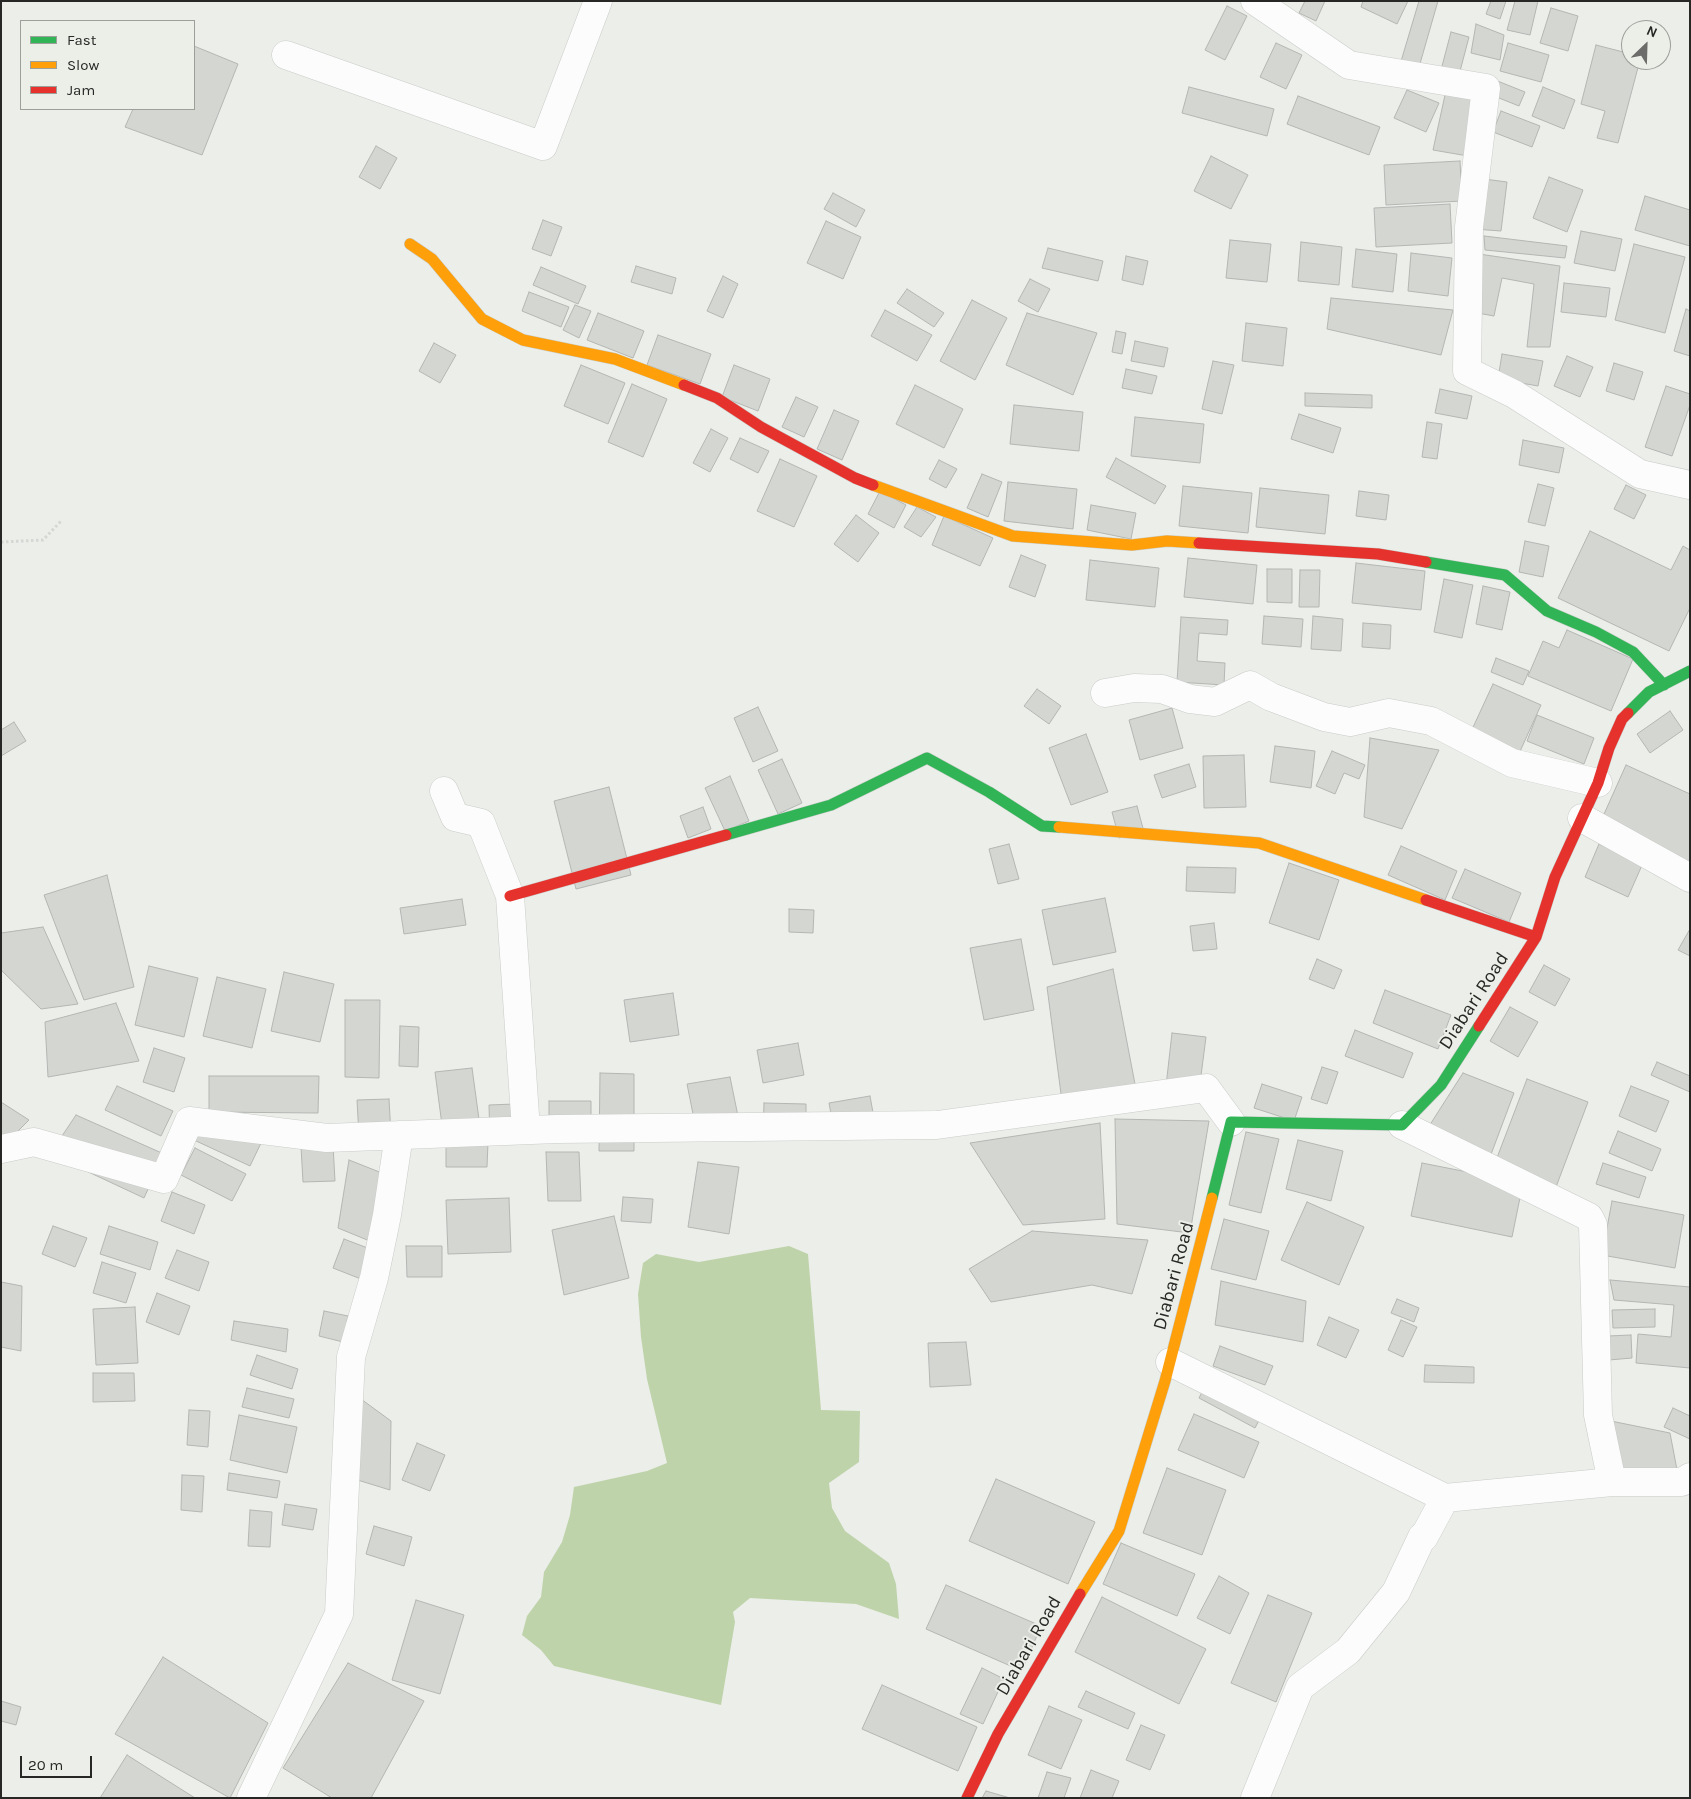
<!DOCTYPE html>
<html>
<head>
<meta charset="utf-8">
<style>
	body { margin:0 }
	#map { position:relative; width:1691px; height:1799px; overflow:hidden; background:#ebeee9; font-family:Karla,sans-serif }
	canvas { display:block }
	.frame { position:absolute; inset:0; border:2px solid #272826; pointer-events:none }
	.legend { position:absolute; left:20px; top:20px; width:175px; height:90px; box-sizing:border-box; background:#ebefe8; border:1px solid #9d9f9a; margin:0; padding:6px 9px; list-style:none; font-size:15px; color:#272826 }
	.legend li { display:flex; align-items:center; gap:10px; height:25px }
	.legend b { width:25px; border:1px solid #9d9f9a }
	.north { position:absolute; left:1621px; top:20px; width:50px; height:50px; box-sizing:border-box; background:#ebefe8; border:1px solid #9d9f9a; border-radius:50%; rotate:24deg; font-size:14px; font-weight:700; line-height:20px; text-align:center; color:#272826 }
	.north::after { content:''; display:block; margin:auto; width:18px; height:22px; background:#6c6d6a; clip-path:polygon(50% 0,100% 100%,50% 72%,0 100%) }
	.scale { position:absolute; left:20px; top:1756px; width:72px; height:22px; box-sizing:border-box; border:2px solid #272826; border-top:0; padding-left:6px; font-size:15px; line-height:18px; white-space:nowrap; color:#272826; -webkit-text-stroke:4px #ebefe8; paint-order:stroke }
</style>
</head>
<body>
<div id="map">
<canvas width="1691" height="1799"></canvas>
<div class="frame"></div>
<ul class="legend">
<li><b style="height:6px;background:#30b455"></b>Fast</li>
<li><b style="height:6px;background:#ff9f0a"></b>Slow</li>
<li><b style="height:6px;background:#e5322d"></b>Jam</li>
</ul>
<div class="north">N</div>
<div class="scale">20 m</div>
</div>
<script>
const ctx = document.querySelector('canvas').getContext('2d');
ctx.lineJoin = 'round';
function paint(path, color) { ctx.fillStyle = color; ctx.fill(path, 'evenodd'); }
const poly = rows => new Path2D(rows.map(r => 'M' + r).join(''));
function trace(path, color, width, dash) { ctx.strokeStyle = color; ctx.lineWidth = width; ctx.lineCap = dash ? 'butt' : 'round'; ctx.setLineDash(dash || []); ctx.stroke(path); }
function label(font, color, halo, rows, align = 'center') {
  ctx.font = font + ' Karla,sans-serif'; ctx.lineWidth = 4; ctx.setLineDash([]); ctx.textBaseline = 'middle'; ctx.strokeStyle = halo; ctx.fillStyle = color; for (const [text, x, y, turn = 0] of rows) {
    ctx.save(); ctx.translate(x, y); ctx.rotate((+turn || 0) * Math.PI / 180); ctx.textAlign = isNaN(turn) ? turn : align; if (halo) ctx.strokeText(text, 0, 0); ctx.fillText(text, 0, 0); ctx.restore();
  }
}
const water = poly([
	[789,1246,808,1254,821,1410,860,1411,859,1462,829,1483,832,1508,845,1531,889,1563,896,1584,899,1619,856,1604,750,1598,733,1612,735,1622,721,1705,554,1666,541,1650,522,1635,527,1616,541,1597,544,1572,562,1542,570,1515,574,1487,647,1471,667,1463,647,1379,641,1337,638,1294,643,1263,656,1254,699,1262]
]);
const building = poly([
	[1305,1,1325,1,1316,21,1299,13,1305,1],
	[1363,1,1408,1,1397,24,1361,7,1363,1],
	[1419,1,1438,1,1417,74,1399,68,1419,1],
	[1491,1,1506,1,1500,19,1486,14,1491,1],
	[1515,1,1538,1,1530,35,1507,30,1515,1],
	[1227,6,1247,16,1225,60,1205,50,1227,6],
	[1551,8,1578,16,1568,51,1540,43,1551,8],
	[1476,24,1504,35,1500,60,1471,53,1476,24],
	[1451,32,1469,37,1459,75,1441,70,1451,32],
	[1276,43,1302,55,1286,89,1260,77,1276,43],
	[1508,43,1549,55,1541,82,1500,71,1508,43],
	[1596,45,1631,54,1631,60,1640,60,1618,143,1597,138,1605,111,1581,104,1596,45],
	[194,46,238,64,202,155,125,127,133,109,194,109,194,46],
	[1495,80,1525,92,1519,106,1489,94,1495,80],
	[1447,86,1482,94,1468,156,1433,150,1447,86],
	[1189,87,1274,109,1267,136,1182,113,1189,87],
	[1543,87,1575,100,1564,129,1532,116,1543,87],
	[1407,90,1439,103,1426,132,1394,118,1407,90],
	[1298,96,1380,127,1369,155,1287,124,1298,96],
	[1501,111,1540,126,1532,147,1493,132,1501,111],
	[376,146,397,158,380,189,359,177,376,146],
	[1211,156,1248,175,1231,209,1194,191,1211,156],
	[1460,161,1462,201,1386,205,1384,165,1460,161],
	[1549,177,1583,190,1567,232,1533,218,1549,177],
	[1484,179,1507,182,1501,231,1474,229,1484,179],
	[833,193,865,210,856,227,824,209,833,193],
	[1645,196,1690,210,1690,246,1635,230,1645,196],
	[1450,204,1452,243,1376,247,1374,208,1450,204],
	[543,220,562,227,551,256,532,249,543,220],
	[826,221,861,237,843,279,807,263,826,221],
	[1581,231,1622,239,1615,271,1574,263,1581,231],
	[1484,236,1567,246,1565,258,1485,250,1484,236],
	[1230,240,1271,244,1267,282,1226,278,1230,240],
	[1301,242,1342,247,1339,285,1298,281,1301,242],
	[1634,244,1685,257,1665,333,1615,320,1634,244],
	[1048,248,1103,261,1098,281,1042,268,1048,248],
	[1356,249,1397,254,1393,292,1352,287,1356,249],
	[1411,253,1452,258,1448,296,1408,291,1411,253],
	[1479,254,1560,266,1550,347,1527,347,1534,284,1502,278,1494,316,1472,312,1479,254],
	[1126,256,1148,261,1143,285,1122,280,1126,256],
	[636,266,676,278,672,294,631,282,636,266],
	[541,267,586,286,578,304,533,285,541,267],
	[723,276,738,284,723,318,707,311,723,276],
	[1030,279,1050,289,1038,312,1018,301,1030,279],
	[1564,283,1610,288,1606,317,1561,312,1564,283],
	[907,289,944,313,934,327,897,303,907,289],
	[529,292,569,307,561,327,522,311,529,292],
	[1331,298,1453,310,1441,355,1327,329,1331,298],
	[972,300,1007,318,975,380,940,361,972,300],
	[575,305,591,311,579,338,563,330,575,305],
	[1686,309,1690,311,1690,356,1674,351,1686,309],
	[885,310,932,335,917,361,871,336,885,310],
	[598,313,644,331,633,358,587,340,598,313],
	[1027,313,1097,333,1073,395,1006,365,1027,313],
	[1246,323,1287,328,1283,366,1242,361,1246,323],
	[1116,331,1126,333,1122,354,1112,352,1116,331],
	[658,335,711,354,700,384,647,365,658,335],
	[1135,341,1168,348,1164,367,1131,361,1135,341],
	[434,343,456,355,440,383,419,371,434,343],
	[1502,354,1543,361,1538,386,1498,379,1502,354],
	[1567,356,1593,367,1580,397,1554,386,1567,356],
	[1213,361,1234,365,1222,414,1202,409,1213,361],
	[1614,363,1643,372,1634,400,1606,391,1614,363],
	[581,365,625,383,608,424,564,406,581,365],
	[734,365,770,379,758,411,722,397,734,365],
	[1126,369,1157,376,1152,394,1122,388,1126,369],
	[632,384,667,399,643,457,608,442,632,384],
	[915,385,963,409,944,448,896,424,915,385],
	[1666,386,1690,394,1690,405,1672,456,1645,447,1666,386],
	[1440,389,1472,396,1467,419,1435,413,1440,389],
	[1305,393,1372,395,1372,408,1305,406,1305,393],
	[796,397,818,407,804,437,782,427,796,397],
	[1014,405,1083,412,1079,451,1010,444,1014,405],
	[834,410,859,421,842,460,817,449,834,410],
	[1299,414,1341,428,1333,453,1291,439,1299,414],
	[1135,417,1204,424,1200,463,1131,456,1135,417],
	[1427,422,1442,424,1437,459,1422,457,1427,422],
	[711,429,728,438,710,472,693,463,711,429],
	[740,438,769,451,758,473,730,459,740,438],
	[1523,440,1564,448,1559,473,1519,465,1523,440],
	[1116,458,1166,486,1155,504,1106,477,1116,458],
	[780,459,817,476,794,527,757,511,780,459],
	[939,460,957,469,946,488,929,479,939,460],
	[982,474,1002,482,988,517,967,508,982,474],
	[1008,482,1077,489,1073,529,1004,521,1008,482],
	[1538,484,1554,488,1545,526,1528,522,1538,484],
	[1626,485,1646,495,1634,519,1614,509,1626,485],
	[1183,486,1252,493,1248,533,1179,526,1183,486],
	[1260,488,1329,495,1325,534,1256,527,1260,488],
	[880,491,906,505,894,528,868,514,880,491],
	[1359,491,1389,495,1386,520,1356,516,1359,491],
	[1091,505,1136,513,1131,539,1087,530,1091,505],
	[917,507,936,517,921,537,904,527,917,507],
	[856,515,879,533,858,562,834,544,856,515],
	[944,516,993,538,980,566,932,545,944,516],
	[1590,531,1671,570,1683,546,1690,550,1690,608,1669,651,1558,598,1590,531],
	[1525,541,1549,546,1543,577,1519,572,1525,541],
	[1021,555,1046,565,1035,597,1009,587,1021,555],
	[1188,558,1257,565,1253,604,1184,597,1188,558],
	[1090,560,1159,568,1155,607,1086,600,1090,560],
	[1356,563,1425,571,1421,610,1352,603,1356,563],
	[1267,569,1292,569,1292,603,1267,602,1267,569],
	[1300,570,1320,570,1319,607,1299,607,1300,570],
	[1444,579,1473,585,1462,638,1434,632,1444,579],
	[1483,586,1510,592,1502,630,1476,624,1483,586],
	[1264,616,1303,619,1301,647,1262,644,1264,616],
	[1313,616,1343,619,1341,651,1311,649,1313,616],
	[1181,617,1228,620,1227,635,1199,633,1197,661,1225,663,1224,685,1177,682,1181,617],
	[1363,623,1391,625,1390,649,1362,647,1363,623],
	[1567,630,1633,659,1611,711,1528,676,1543,641,1559,648,1567,630],
	[1496,658,1529,671,1523,685,1491,672,1496,658],
	[1493,684,1541,705,1517,758,1469,736,1493,684],
	[1037,689,1061,706,1049,724,1024,706,1037,689],
	[758,707,778,751,753,762,734,718,758,707],
	[1172,708,1183,748,1140,760,1129,720,1172,708],
	[1670,711,1683,730,1650,753,1637,734,1670,711],
	[1537,715,1594,738,1584,764,1527,741,1537,715],
	[14,722,26,741,1,756,1,730,14,722],
	[1086,734,1108,792,1071,805,1049,748,1086,734],
	[1370,738,1439,750,1402,829,1364,817,1370,738],
	[1275,746,1315,751,1311,788,1270,782,1275,746],
	[1332,751,1365,765,1359,779,1344,773,1335,794,1316,786,1332,751],
	[1244,755,1246,807,1204,808,1203,756,1244,755],
	[782,759,802,803,778,814,758,770,782,759],
	[1189,764,1196,787,1162,798,1154,775,1189,764],
	[1626,765,1690,794,1690,862,1600,823,1626,765],
	[730,776,749,821,725,831,705,788,730,776],
	[609,787,631,875,576,889,554,801,609,787],
	[1137,806,1144,832,1119,838,1112,812,1137,806],
	[703,807,711,829,688,838,680,816,703,807],
	[1009,844,1019,879,998,884,989,849,1009,844],
	[1599,844,1643,863,1628,897,1585,877,1599,844],
	[1401,846,1457,871,1445,900,1388,875,1401,846],
	[1289,863,1339,880,1319,940,1269,923,1289,863],
	[1187,867,1236,868,1235,893,1186,891,1187,867],
	[1465,869,1521,893,1509,922,1452,898,1465,869],
	[107,875,134,987,84,1000,44,895,107,875],
	[1105,898,1116,952,1053,965,1042,910,1105,898],
	[462,899,466,925,404,934,400,908,462,899],
	[789,909,814,910,813,933,789,932,789,909],
	[1214,923,1217,949,1193,951,1190,926,1214,923],
	[43,927,78,1004,41,1009,1,970,1,933,43,927],
	[1690,929,1690,956,1678,950,1690,929],
	[1021,939,1034,1010,984,1020,970,948,1021,939],
	[1317,959,1342,970,1334,989,1309,979,1317,959],
	[1544,965,1570,979,1555,1006,1529,992,1544,965],
	[149,966,198,978,184,1037,135,1025,149,966],
	[1113,969,1139,1105,1063,1109,1047,987,1113,969],
	[284,972,334,984,320,1042,271,1031,284,972],
	[217,977,266,989,252,1048,203,1036,217,977],
	[1385,990,1451,1015,1438,1049,1373,1023,1385,990],
	[673,993,679,1035,630,1042,624,1000,673,993],
	[345,1000,380,1000,379,1078,345,1077,345,1000],
	[116,1003,139,1061,48,1077,45,1022,116,1003],
	[1510,1007,1538,1022,1518,1057,1490,1041,1510,1007],
	[400,1026,419,1027,418,1067,399,1066,400,1026],
	[1355,1030,1413,1053,1403,1078,1345,1056,1355,1030],
	[1172,1033,1206,1037,1199,1091,1166,1086,1172,1033],
	[798,1043,804,1075,763,1083,757,1050,798,1043],
	[154,1048,185,1058,174,1092,143,1082,154,1048],
	[1657,1062,1690,1076,1690,1092,1651,1075,1657,1062],
	[1322,1067,1338,1072,1327,1104,1311,1099,1322,1067],
	[472,1068,479,1119,442,1125,435,1072,472,1068],
	[600,1073,634,1074,634,1151,599,1151,600,1073],
	[1463,1073,1514,1093,1490,1157,1424,1134,1463,1073],
	[209,1076,319,1076,318,1113,209,1112,209,1076],
	[730,1077,739,1121,696,1129,687,1084,730,1077],
	[1527,1079,1588,1102,1556,1187,1495,1163,1527,1079],
	[1262,1084,1302,1097,1294,1121,1254,1108,1262,1084],
	[117,1086,173,1111,161,1136,105,1110,117,1086],
	[1631,1086,1669,1101,1656,1132,1619,1116,1631,1086],
	[870,1096,876,1129,835,1136,829,1103,870,1096],
	[389,1099,391,1135,359,1136,357,1100,389,1099],
	[549,1101,591,1101,591,1131,549,1130,549,1101],
	[1,1102,29,1120,1,1148,1,1102],
	[764,1103,806,1104,806,1137,763,1137,764,1103],
	[515,1104,516,1141,490,1142,489,1105,515,1104],
	[76,1115,164,1154,144,1198,50,1154,76,1115],
	[206,1115,262,1141,250,1166,194,1140,206,1115],
	[1115,1119,1209,1121,1190,1233,1117,1224,1115,1119],
	[1100,1123,1105,1219,1023,1225,970,1143,1100,1123],
	[1618,1131,1661,1149,1652,1171,1609,1153,1618,1131],
	[1246,1132,1279,1139,1261,1213,1229,1205,1246,1132],
	[1298,1140,1343,1151,1331,1201,1286,1189,1298,1140],
	[446,1142,488,1142,487,1167,446,1167,446,1142],
	[333,1145,335,1181,303,1182,301,1147,333,1145],
	[195,1148,246,1174,232,1201,181,1175,195,1148],
	[546,1152,579,1152,581,1201,548,1201,546,1152],
	[349,1160,382,1173,377,1244,338,1228,349,1160],
	[698,1162,739,1167,729,1234,688,1227,698,1162],
	[1422,1163,1523,1183,1512,1237,1411,1216,1422,1163],
	[1603,1163,1646,1177,1639,1198,1596,1184,1603,1163],
	[172,1192,205,1205,194,1234,161,1221,172,1192],
	[623,1197,653,1199,651,1223,621,1221,623,1197],
	[509,1198,511,1252,448,1254,446,1200,509,1198],
	[1612,1201,1684,1215,1675,1268,1602,1255,1612,1201],
	[1307,1202,1364,1227,1339,1285,1281,1260,1307,1202],
	[614,1216,629,1278,564,1295,552,1230,614,1216],
	[1224,1219,1269,1231,1256,1280,1211,1269,1224,1219],
	[53,1226,87,1238,75,1267,42,1254,53,1226],
	[109,1226,158,1242,150,1270,100,1254,109,1226],
	[1032,1231,1148,1240,1132,1294,1092,1285,991,1302,969,1269,1032,1231],
	[344,1239,378,1252,366,1281,333,1268,344,1239],
	[406,1246,442,1246,442,1277,407,1277,406,1246],
	[177,1250,209,1262,199,1291,165,1278,177,1250],
	[102,1262,136,1273,126,1303,93,1293,102,1262],
	[1610,1280,1690,1287,1690,1368,1636,1363,1638,1334,1671,1337,1674,1305,1614,1300,1610,1280],
	[1221,1281,1306,1301,1303,1342,1215,1325,1221,1281],
	[1,1282,22,1286,21,1351,1,1347,1,1282],
	[157,1293,190,1306,179,1335,146,1322,157,1293],
	[1397,1299,1419,1308,1414,1322,1391,1313,1397,1299],
	[135,1307,138,1363,96,1365,93,1309,135,1307],
	[1655,1309,1655,1327,1613,1328,1612,1310,1655,1309],
	[324,1311,348,1316,343,1342,319,1336,324,1311],
	[1329,1317,1359,1330,1346,1358,1317,1345,1329,1317],
	[1401,1320,1417,1327,1403,1357,1388,1350,1401,1320],
	[234,1321,288,1329,286,1352,231,1340,234,1321],
	[1631,1335,1632,1358,1609,1360,1608,1336,1631,1335],
	[966,1342,971,1385,930,1387,928,1343,966,1342],
	[1220,1346,1273,1366,1265,1385,1213,1366,1220,1346],
	[257,1355,298,1369,292,1389,250,1375,257,1355],
	[1425,1365,1474,1367,1474,1383,1424,1382,1425,1365],
	[1213,1370,1270,1399,1255,1428,1199,1398,1213,1370],
	[93,1373,134,1373,135,1401,93,1402,93,1373],
	[247,1388,294,1399,289,1418,242,1407,247,1388],
	[361,1399,391,1421,390,1490,351,1478,361,1399],
	[1673,1408,1690,1416,1690,1439,1664,1427,1673,1408],
	[189,1410,210,1411,208,1447,187,1445,189,1410],
	[1194,1414,1259,1442,1244,1478,1178,1450,1194,1414],
	[239,1415,297,1427,287,1473,230,1460,239,1415],
	[1606,1420,1670,1433,1678,1475,1644,1481,1615,1466,1606,1420],
	[417,1443,445,1455,430,1491,402,1480,417,1443],
	[1167,1468,1226,1490,1202,1555,1143,1533,1167,1468],
	[229,1473,280,1481,277,1498,227,1490,229,1473],
	[182,1475,204,1476,202,1512,181,1510,182,1475],
	[996,1479,1095,1522,1068,1584,969,1541,996,1479],
	[285,1504,317,1509,313,1530,282,1525,285,1504],
	[250,1510,272,1512,270,1547,248,1546,250,1510],
	[374,1526,412,1537,404,1566,366,1554,374,1526],
	[1121,1543,1195,1574,1177,1616,1103,1584,1121,1543],
	[1219,1576,1249,1593,1230,1634,1197,1618,1219,1576],
	[946,1585,1041,1626,1022,1671,926,1629,946,1585],
	[1268,1595,1312,1613,1276,1702,1231,1683,1268,1595],
	[1102,1597,1206,1649,1179,1704,1075,1652,1102,1597],
	[416,1600,464,1615,440,1694,392,1680,416,1600],
	[163,1657,268,1723,230,1798,115,1734,163,1657],
	[348,1663,424,1701,371,1798,332,1798,283,1768,348,1663],
	[982,1668,1004,1679,983,1724,960,1714,982,1668],
	[882,1685,977,1727,958,1771,862,1729,882,1685],
	[1086,1691,1135,1713,1128,1729,1078,1707,1086,1691],
	[1,1701,21,1707,16,1725,1,1721,1,1701],
	[1049,1706,1082,1720,1061,1769,1028,1755,1049,1706],
	[1141,1725,1165,1735,1150,1770,1126,1760,1141,1725],
	[127,1755,195,1798,100,1798,127,1755],
	[1091,1770,1119,1781,1112,1798,1080,1798,1091,1770],
	[1047,1772,1071,1778,1064,1798,1038,1798,1047,1772],
	[986,1791,1010,1798,982,1798,986,1791]
]);
const path = poly([
	[1,542,43,540,62,520]
]);
const street = poly([
	[1255,1,1349,65,1486,88,1469,227,1467,371,1514,394,1640,474,1690,485],
	[286,55,543,146,598,1],
	[1105,693,1134,688,1162,689,1190,699,1215,702,1250,685,1271,697,1324,717,1350,722,1389,713,1431,721,1512,763,1598,783],
	[444,791,455,817,481,823,510,896,526,1130],
	[1582,818,1690,878],
	[1,1149,34,1142,164,1179,189,1121,327,1138,557,1129,937,1125,1206,1088,1231,1122],
	[1170,1362,1445,1498],
	[1612,1482,1682,1482,1690,1477],
	[251,1798,339,1614,351,1357,374,1278,387,1215,399,1135],
	[1255,1798,1300,1687,1348,1651,1396,1592,1422,1537,1424,1537,1445,1498,1612,1482,1598,1415,1593,1225,1589,1217,1402,1125]
]);
const fast = poly([
	[1426,562,1505,575,1547,611,1596,632,1633,652,1664,685],
	[1628,713,1649,692,1690,671],
	[726,835,831,805,927,758,989,792,1042,826,1059,827],
	[1212,1198,1231,1122,1402,1125,1441,1085,1479,1026]
]);
const slow = poly([
	[410,244,432,259,482,319,523,340,615,359,684,385],
	[873,485,1013,536,1132,545,1167,541,1199,543],
	[1059,827,1259,843,1426,900],
	[1080,1594,1119,1531,1165,1381,1212,1198]
]);
const jam = poly([
	[684,385,717,398,761,427,855,478,873,485],
	[1199,543,1378,554,1426,562],
	[510,896,726,835],
	[1426,900,1536,937],
	[1479,1026,1536,937,1555,877,1598,783,1609,748,1622,719,1628,713],
	[967,1798,998,1734,1080,1594]
]);
const streetNames = [
	["Diabari Road",1474,1001,-57],
	["Diabari Road",1174,1276,-75],
	["Diabari Road",1029,1646,-60]
];
paint(water, '#bfd3aa');
paint(building, '#d4d6d2');
trace(building, '#b4b6b3', 1);
trace(street, '#c9ccc8', 29);
trace(fast, '#c9ccc8', 12);
trace(slow, '#c9ccc8', 12);
trace(jam, '#c9ccc8', 12);
trace(path, '#d6d6d5', 3, [2.5, 2.5]);
trace(street, '#fcfcfc', 28);
trace(fast, '#30b455', 11);
trace(slow, '#ff9f0a', 11);
trace(jam, '#e5322d', 11);
label('19px', '#272826', '#ebefe8', streetNames);
</script>
</body>
</html>
